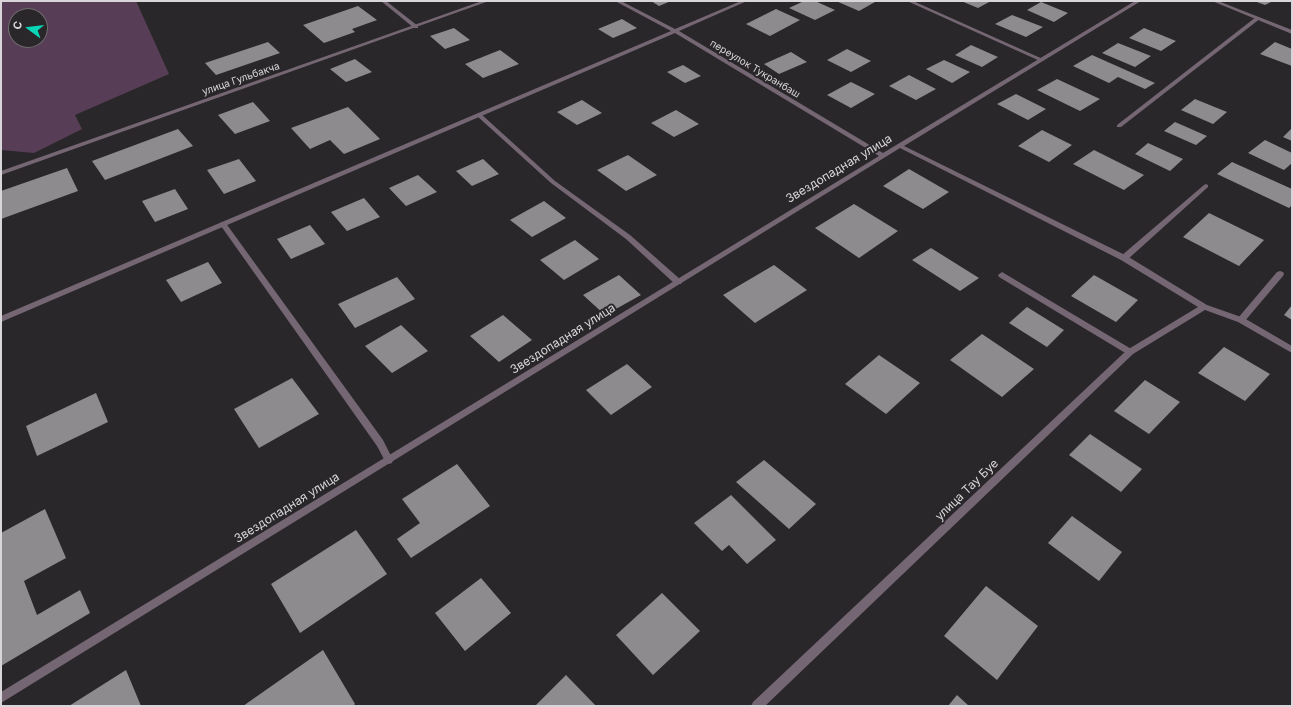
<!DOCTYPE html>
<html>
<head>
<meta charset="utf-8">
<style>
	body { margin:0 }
	#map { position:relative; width:1293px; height:707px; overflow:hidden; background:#2a272a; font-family:Inter,sans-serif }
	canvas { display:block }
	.frame { position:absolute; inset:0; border:2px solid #d8d6d8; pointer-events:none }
	.north { position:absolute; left:8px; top:8px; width:40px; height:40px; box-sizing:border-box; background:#2a272a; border:1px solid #706d70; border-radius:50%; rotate:285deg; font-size:11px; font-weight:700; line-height:16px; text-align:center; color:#d8d6d8 }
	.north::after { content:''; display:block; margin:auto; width:14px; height:18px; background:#08d5b5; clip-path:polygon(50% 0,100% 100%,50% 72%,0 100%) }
</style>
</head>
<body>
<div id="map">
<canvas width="1293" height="707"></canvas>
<div class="frame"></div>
<div class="north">С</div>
</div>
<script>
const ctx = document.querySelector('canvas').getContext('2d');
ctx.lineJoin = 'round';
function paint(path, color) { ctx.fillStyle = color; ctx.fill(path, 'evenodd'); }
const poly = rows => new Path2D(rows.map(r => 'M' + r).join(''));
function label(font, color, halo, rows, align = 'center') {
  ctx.font = font + ' Inter,sans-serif'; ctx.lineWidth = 4; ctx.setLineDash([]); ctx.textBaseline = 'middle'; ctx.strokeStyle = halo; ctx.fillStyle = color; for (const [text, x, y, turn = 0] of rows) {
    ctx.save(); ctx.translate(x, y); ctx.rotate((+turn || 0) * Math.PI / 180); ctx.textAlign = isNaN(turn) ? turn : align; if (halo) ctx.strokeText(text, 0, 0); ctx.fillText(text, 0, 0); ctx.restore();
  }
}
const green = poly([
	[1,1,136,1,169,74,75,115,82,129,34,153,1,150],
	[16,16,40,16,40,40,16,40]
]);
const building = poly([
	[651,1,671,1,659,6],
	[804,1,815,1,835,10,815,20,789,8],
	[836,1,873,1,875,2,859,11],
	[961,1,991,1,978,8],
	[1254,1,1273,1,1265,5],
	[1041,2,1068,13,1054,22,1027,10],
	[358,6,377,20,352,29,355,32,324,43,303,25],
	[776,9,800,20,770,36,746,24],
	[1012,15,1043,27,1026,37,995,24],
	[622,19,637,28,613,38,598,29],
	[454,28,470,40,445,49,430,36],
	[1144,28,1176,41,1161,51,1129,38],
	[268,42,280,53,216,75,205,63],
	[1275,42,1292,49,1292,66,1260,54],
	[1118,43,1151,56,1135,67,1102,53],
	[971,45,998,57,982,67,955,55],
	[847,49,871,61,851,72,827,60],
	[500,50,519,64,483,78,465,64],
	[791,52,807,62,779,74,764,64],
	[1092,55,1155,83,1145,89,1118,77,1109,83,1073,66],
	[355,59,372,72,346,82,330,69],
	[944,60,970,72,952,83,926,69],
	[683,65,701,76,685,83,667,72],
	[909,75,936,89,916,100,889,86],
	[1057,79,1100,99,1080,111,1037,90],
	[851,82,875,94,851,108,827,95],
	[1016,94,1046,109,1028,120,997,104],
	[1195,99,1227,112,1213,124,1181,110],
	[582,100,602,113,577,125,557,112],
	[253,102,270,121,235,134,218,115],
	[348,107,380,139,344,154,330,140,310,149,291,128],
	[676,110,699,124,674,137,651,123],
	[1175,122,1207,136,1196,145,1164,131],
	[1292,128,1292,141,1283,137],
	[178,129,193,146,105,180,92,161],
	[1042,130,1072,145,1049,162,1018,146],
	[1265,140,1292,153,1292,163,1284,170,1248,153],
	[1148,143,1183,159,1170,171,1135,154],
	[1094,150,1144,175,1124,190,1073,164],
	[628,155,657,175,626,191,597,170],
	[239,159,256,181,224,194,207,170],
	[483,159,499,174,472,186,456,171],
	[1232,162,1292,189,1292,205,1289,208,1217,174],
	[67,168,78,191,1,219,1,191],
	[909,169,949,192,923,209,883,186],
	[418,175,437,192,406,206,389,188],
	[175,189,188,209,155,222,142,201],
	[364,198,380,217,347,231,331,212],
	[544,201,566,218,532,237,510,220],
	[854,204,898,231,859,258,815,228],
	[1209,213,1264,240,1239,266,1183,237],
	[310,225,325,244,291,259,277,239],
	[575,240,599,259,564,280,540,260],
	[931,248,979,278,960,291,912,260],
	[208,262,222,283,181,302,166,280],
	[774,265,807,290,755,323,723,295],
	[619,275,641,295,605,315,583,295],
	[1094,275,1138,300,1116,322,1071,296],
	[397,277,415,299,355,328,338,304],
	[1292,305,1292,320,1284,315],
	[1027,307,1064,330,1047,347,1009,323],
	[503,315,532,340,499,362,470,336],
	[401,325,428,351,392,373,365,346],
	[982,334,1034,369,1002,397,950,360],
	[1224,347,1270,374,1245,401,1198,373],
	[879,355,920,383,886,414,845,384],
	[627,364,652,387,611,415,586,390],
	[292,378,319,414,259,448,234,409],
	[1145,380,1180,402,1149,434,1114,411],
	[96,393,108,422,37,456,26,426],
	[1090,434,1142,469,1121,492,1069,455],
	[764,460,816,504,789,529,736,482],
	[457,464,490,506,411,558,397,539,420,523,402,499],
	[731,495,776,540,747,564,729,545,722,551,694,523],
	[45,509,66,558,24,581,37,615,80,590,90,613,1,666,1,533],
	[1072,516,1122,552,1099,581,1048,543],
	[356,530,387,574,300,633,271,584],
	[481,578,511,613,465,651,435,613],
	[986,586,1038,626,997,680,944,636],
	[662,593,700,631,653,675,616,635],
	[323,650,355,704,353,706,243,706],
	[126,670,141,706,69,706],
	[566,675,596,706,535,706],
	[957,695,969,706,948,706]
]);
const lane = poly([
	[381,1,386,1,418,26,418,28,414,28,381,1],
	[907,1,913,1,1045,60,1040,61,907,1],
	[1256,17,1261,18,1121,127,1117,127,1117,125,1256,17],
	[479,113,481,114,555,181,630,235,681,280,682,282,681,284,675,284,626,239,551,183,477,116,476,115,479,113],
	[1206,184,1208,185,1208,187,1127,260,1121,260,1120,258,1121,256,1204,185,1206,184],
	[221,222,225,222,383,440,393,460,392,463,389,464,386,463,377,446,221,226,220,224,221,222],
	[1280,271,1283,272,1284,274,1283,276,1244,322,1238,322,1237,320,1238,318,1277,272,1280,271],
	[1002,272,1133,350,1134,352,1133,354,1127,354,999,277,998,275,1002,272]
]);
const street = poly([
	[482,1,489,1,1,175,1,171,482,1],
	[615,1,621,1,675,29,741,1,747,1,679,31,883,153,1135,1,1141,1,904,146,1127,256,1207,305,1244,318,1292,346,1292,353,1238,322,1205,310,1133,354,765,706,751,706,753,702,1127,350,1198,307,1121,260,900,148,1,703,1,692,879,156,675,33,1,322,1,316,671,31,615,1],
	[1212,1,1218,1,1292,30,1292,34,1212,1]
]);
const farStreetnames = [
	["переулок Тукранбаш",755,69,31],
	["улица Гульбакча",241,79,-19]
];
const streetNames = [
	["Звездопадная улица",839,169,-31],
	["Звездопадная улица",563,339,-32],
	["улица Тау Буе",967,490,-44],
	["Звездопадная улица",287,508,-32]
];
paint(green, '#573e56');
paint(building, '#8e8b8e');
paint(lane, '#746673');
paint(street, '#746673');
label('10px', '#d8d6d8', '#2a272a', farStreetnames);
label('12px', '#d8d6d8', '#2a272a', streetNames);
</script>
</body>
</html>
